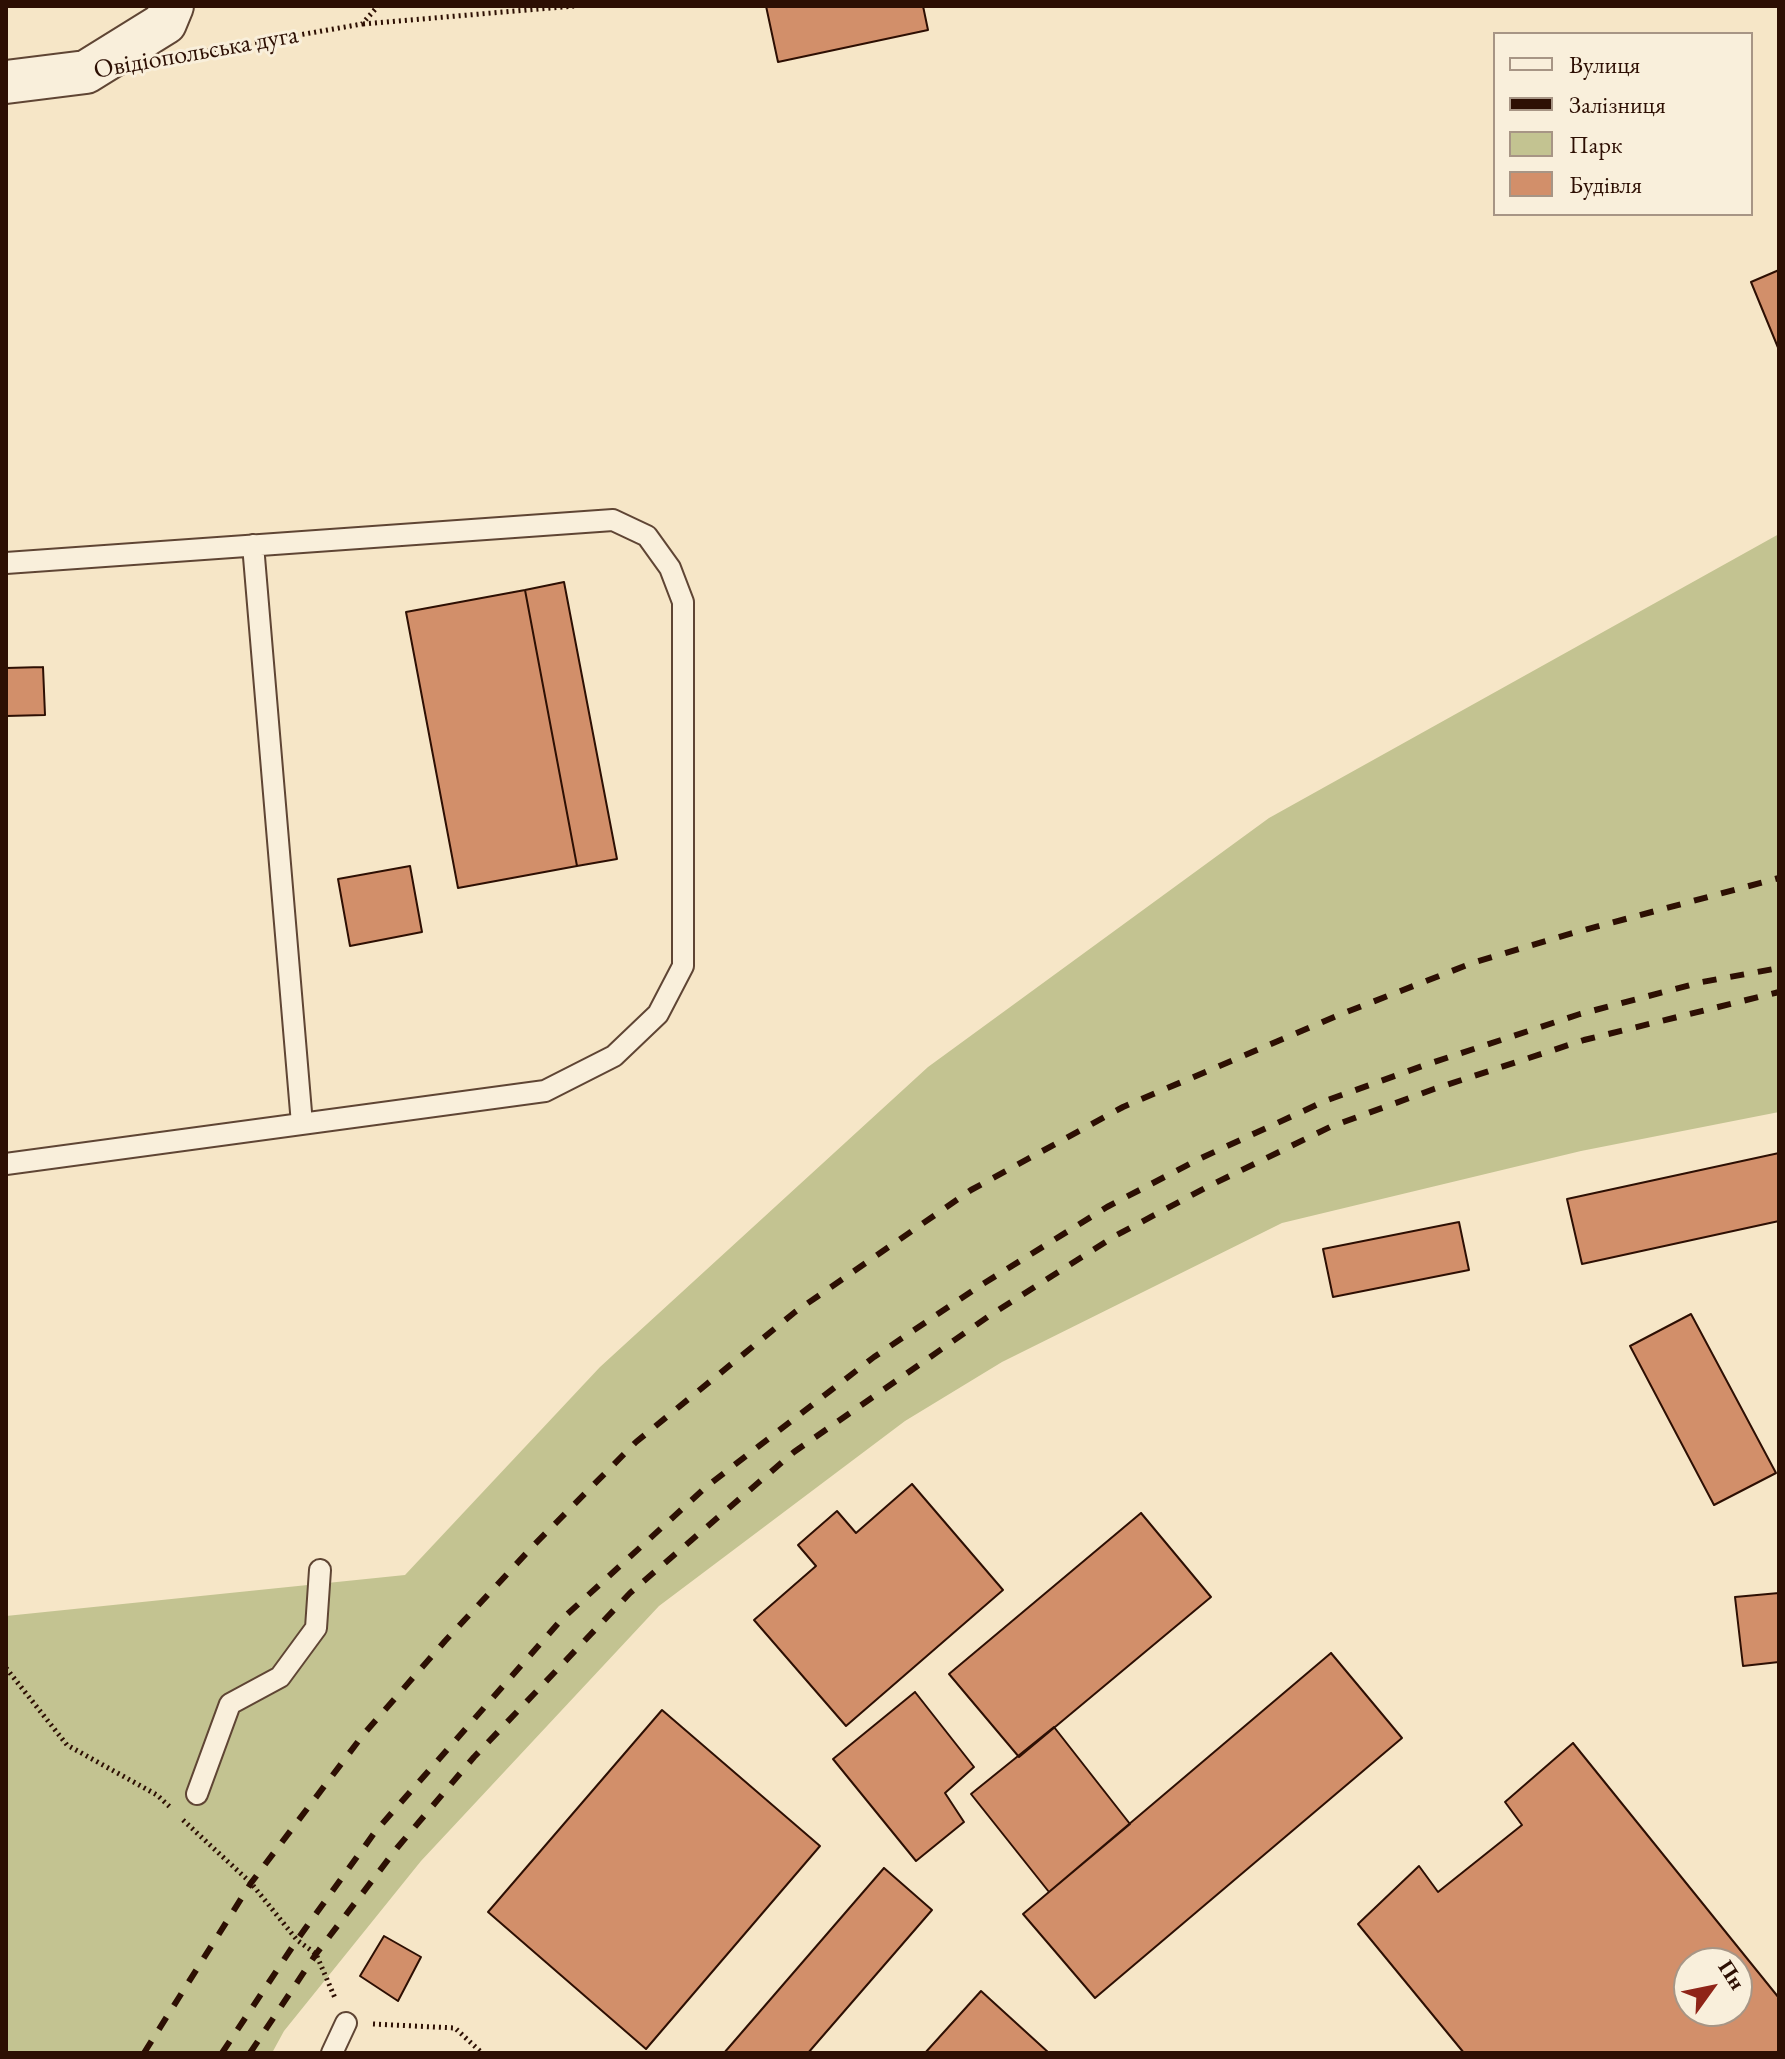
<!DOCTYPE html>
<html>
<head>
<meta charset="utf-8">
<style>
	body { margin:0 }
	#map { position:relative; width:1785px; height:2059px; overflow:hidden; background:#f6e6c7; font-family:"EB Garamond",serif }
	canvas { display:block }
	.frame { position:absolute; inset:0; border:8px solid #2d0f03; pointer-events:none }
	.legend { position:absolute; left:1493px; top:32px; width:260px; height:184px; box-sizing:border-box; background:#f9efdb; border:2px solid #a79585; margin:0; padding:10px 14px; list-style:none; font-size:24px; color:#2d0f03 }
	.legend li { display:flex; align-items:center; gap:16px; height:40px }
	.legend b { width:40px; border:2px solid #a79585 }
	.north { position:absolute; left:1673px; top:1947px; width:80px; height:80px; box-sizing:border-box; background:#f9efdb; border:2px solid #a79585; border-radius:50%; rotate:57deg; font-size:22px; font-weight:700; line-height:32px; text-align:center; color:#2d0f03 }
	.north::after { content:''; display:block; margin:auto; width:28px; height:36px; background:#8f2418; clip-path:polygon(50% 0,100% 100%,50% 72%,0 100%) }
</style>
</head>
<body>
<div id="map">
<canvas width="1785" height="2059"></canvas>
<div class="frame"></div>
<ul class="legend">
<li><b style="height:10px;background:#f9efdb"></b>Вулиця</li>
<li><b style="height:10px;background:#2d0f03"></b>Залізниця</li>
<li><b style="height:22px;background:#c3c391"></b>Парк</li>
<li><b style="height:22px;background:#d28f6a"></b>Будівля</li>
</ul>
<div class="north">Пн</div>
</div>
<script>
const ctx = document.querySelector('canvas').getContext('2d');
ctx.lineJoin = 'round';
function paint(path, color) { ctx.fillStyle = color; ctx.fill(path, 'evenodd'); }
const poly = rows => new Path2D(rows.map(r => 'M' + r).join(''));
function trace(path, color, width, dash) { ctx.strokeStyle = color; ctx.lineWidth = width; ctx.lineCap = dash ? 'butt' : 'round'; ctx.setLineDash(dash || []); ctx.stroke(path); }
function label(font, color, halo, rows, align = 'center') {
  ctx.font = font + ' "EB Garamond",serif'; ctx.lineWidth = 6; ctx.setLineDash([]); ctx.textBaseline = 'middle'; ctx.strokeStyle = halo; ctx.fillStyle = color; for (const [text, x, y, turn = 0] of rows) {
    ctx.save(); ctx.translate(x, y); ctx.rotate((+turn || 0) * Math.PI / 180); ctx.textAlign = isNaN(turn) ? turn : align; if (halo) ctx.strokeText(text, 0, 0); ctx.fillText(text, 0, 0); ctx.restore();
  }
}
const green = poly([
	[1779,534,1779,1112,1581,1151,1282,1223,1002,1362,905,1421,659,1606,421,1861,284,2031,272,2053,6,2053,6,1616,405,1575,600,1367,928,1067,1269,818]
]);
const building = poly([
	[766,6,923,6,928,30,778,62,766,6],
	[1779,270,1779,350,1751,282,1779,270],
	[564,582,617,859,577,866,525,590,564,582],
	[525,590,577,866,458,888,406,612,525,590],
	[43,667,45,715,6,716,6,668,43,667],
	[410,866,422,932,350,946,338,879,410,866],
	[1779,1153,1779,1221,1582,1264,1567,1199,1779,1153],
	[1459,1222,1469,1270,1333,1297,1323,1249,1459,1222],
	[1691,1314,1776,1473,1714,1505,1630,1346,1691,1314],
	[912,1484,1003,1590,846,1726,754,1620,816,1566,798,1545,837,1511,856,1533,912,1484],
	[1141,1513,1211,1597,1019,1757,949,1674,1141,1513],
	[1779,1593,1779,1662,1743,1666,1735,1597,1779,1593],
	[1331,1653,1402,1738,1095,1998,1023,1914,1331,1653],
	[915,1692,974,1767,945,1793,964,1822,916,1861,833,1759,915,1692],
	[662,1710,820,1846,646,2049,488,1912,662,1710],
	[1054,1727,1130,1824,1049,1892,971,1794,1054,1727],
	[1573,1743,1779,1998,1779,2053,1464,2053,1358,1924,1419,1866,1438,1892,1522,1825,1505,1802,1573,1743],
	[1689,1963,1737,1963,1737,2011,1689,2011,1689,1963],
	[884,1868,932,1910,808,2053,724,2053,884,1868],
	[384,1936,421,1957,398,2001,360,1976,384,1936],
	[981,1991,1049,2053,925,2053,981,1991]
]);
const path = poly([
	[363,24,574,6],
	[190,54,362,24,378,6],
	[6,1668,67,1745,157,1795,170,1807],
	[183,1820,251,1883,297,1940,316,1954,335,1998],
	[373,2024,455,2028,482,2053]
]);
const lane = poly([
	[253,545,302,1124],
	[6,563,613,520,647,536,670,568,683,602,683,966,658,1014,614,1056,545,1091,6,1164],
	[197,1794,230,1704,280,1677,316,1628,320,1570],
	[332,2053,346,2023]
]);
const street = poly([
	[6,82,86,72,165,23,172,6]
]);
const rail = poly([
	[144,2053,251,1883,363,1735,445,1641,534,1545,636,1442,795,1312,971,1190,1123,1107,1339,1015,1475,962,1573,933,1779,878],
	[222,2053,297,1940,375,1832,561,1620,706,1487,874,1357,978,1287,1107,1207,1199,1159,1325,1101,1425,1065,1580,1014,1702,982,1779,968],
	[250,2053,316,1954,397,1848,474,1757,630,1593,794,1452,989,1316,1115,1236,1207,1187,1330,1127,1434,1089,1584,1040,1779,992]
]);
const streetNames = [
	["Овідіопольська дуга",196,53,-10]
];
paint(green, '#c3c391');
paint(building, '#d28f6a');
trace(building, '#2d0f03', 2);
trace(lane, '#5f4534', 24);
trace(street, '#5f4534', 46);
trace(path, '#2d0f03', 5, [2, 4]);
trace(lane, '#f9efdb', 20);
trace(street, '#f9efdb', 42);
trace(rail, '#2d0f03', 6, [14, 14]);
label('26px', '#2d0f03', '#f9efdb', streetNames);
</script>
</body>
</html>
